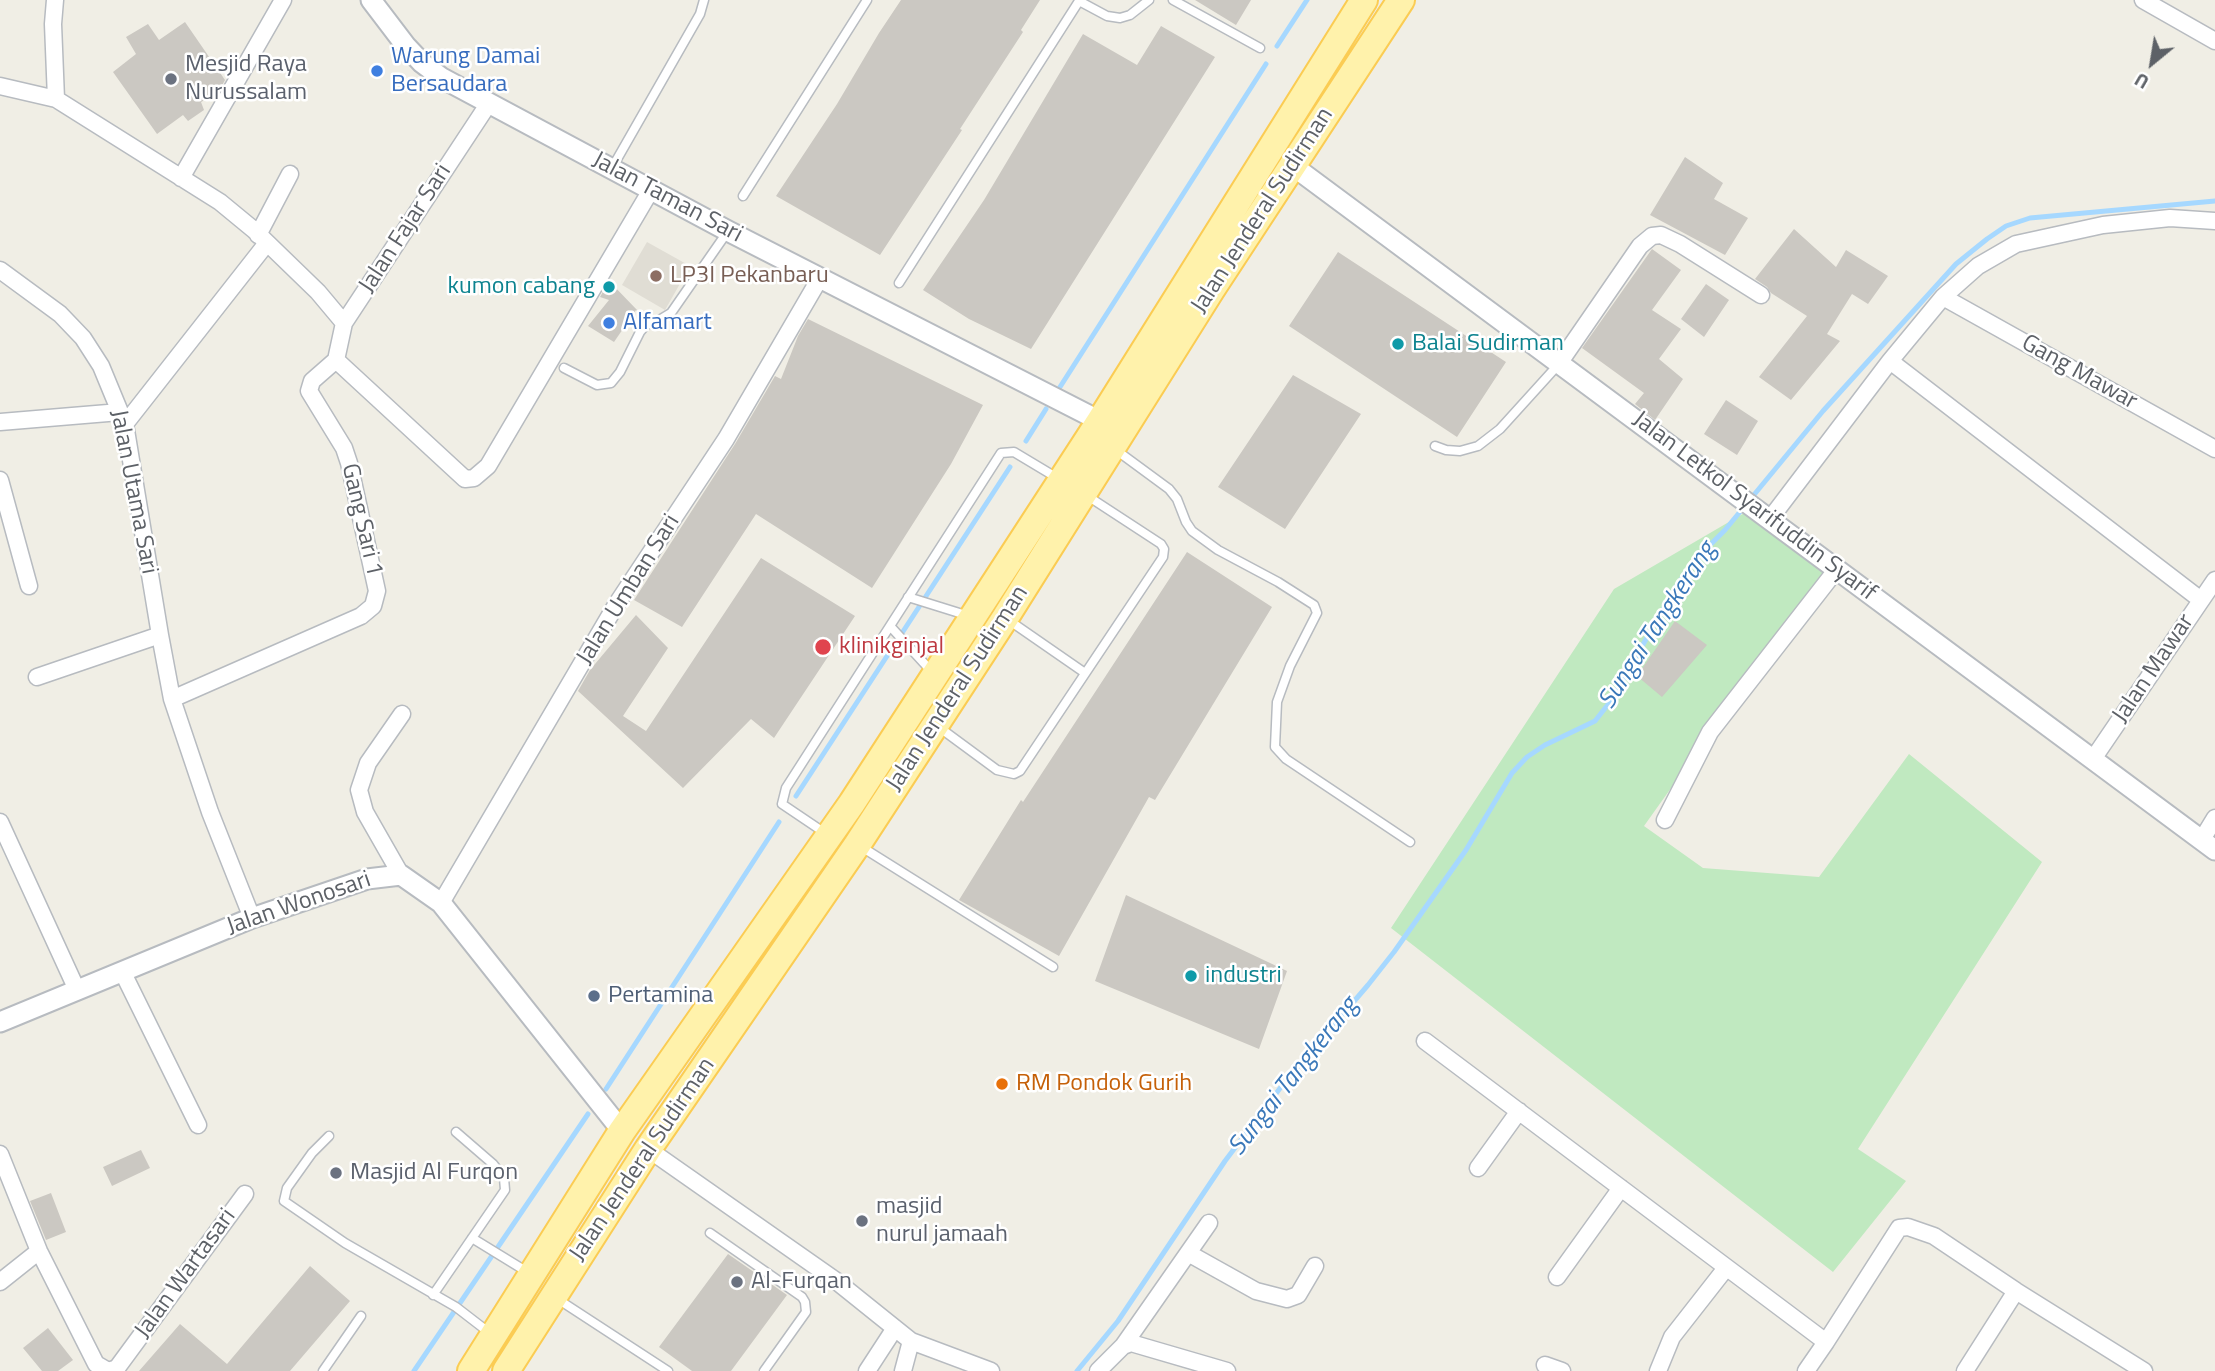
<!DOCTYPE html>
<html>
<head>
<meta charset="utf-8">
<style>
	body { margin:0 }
	#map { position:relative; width:2215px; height:1371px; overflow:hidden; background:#f0eee5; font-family:"Titillium Web",sans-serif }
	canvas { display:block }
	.north { position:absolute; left:2117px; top:28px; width:70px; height:70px; -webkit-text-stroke:5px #fff; paint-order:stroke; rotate:210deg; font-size:19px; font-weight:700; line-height:28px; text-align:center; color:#5d6167 }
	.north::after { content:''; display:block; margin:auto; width:24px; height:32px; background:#5d6167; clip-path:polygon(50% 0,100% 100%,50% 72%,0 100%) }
</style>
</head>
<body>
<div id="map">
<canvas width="2215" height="1371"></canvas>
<div class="north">U</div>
</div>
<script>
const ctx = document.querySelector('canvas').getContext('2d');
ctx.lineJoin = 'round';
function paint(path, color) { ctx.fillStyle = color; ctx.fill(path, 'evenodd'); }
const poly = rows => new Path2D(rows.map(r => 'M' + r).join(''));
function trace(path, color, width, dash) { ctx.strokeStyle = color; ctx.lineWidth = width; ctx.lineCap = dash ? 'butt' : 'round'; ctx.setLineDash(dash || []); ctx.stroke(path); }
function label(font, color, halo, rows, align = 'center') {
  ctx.font = font + ' "Titillium Web",sans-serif'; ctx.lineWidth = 5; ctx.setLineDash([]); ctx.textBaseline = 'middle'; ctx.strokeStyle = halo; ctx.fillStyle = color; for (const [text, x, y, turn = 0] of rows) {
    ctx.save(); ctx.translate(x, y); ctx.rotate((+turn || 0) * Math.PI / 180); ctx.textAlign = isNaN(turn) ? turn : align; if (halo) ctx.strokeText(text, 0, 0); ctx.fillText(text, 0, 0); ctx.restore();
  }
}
const education = poly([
	[647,242,690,266,665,310,622,285]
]);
const green = poly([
	[1746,512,1825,572,1644,826,1703,868,1819,877,1909,754,2042,862,1858,1149,1906,1181,1833,1272,1391,928,1614,589]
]);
const stream = poly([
	[1277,46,1307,0],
	[1060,387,1266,64],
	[1026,441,1046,409],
	[796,796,1010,467],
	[606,1089,779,822],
	[414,1371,588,1114],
	[1077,1371,1118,1321,1225,1161,1284,1083,1368,985,1394,952,1466,850,1512,773,1527,757,1545,745,1595,721,1610,702,1676,587,1693,562,1725,530,1823,411,1956,264,1987,239,2006,226,2030,218,2215,201]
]);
const building = poly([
	[901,0,1040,0,1021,30,1023,32,960,129,962,130,880,255,776,196,837,104,879,33],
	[1195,0,1251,0,1236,25],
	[185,22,225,80,218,93,201,102,204,110,188,121,183,115,157,134,113,72,136,54,126,37,148,24,159,40],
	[1161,26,1215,57,1031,349,969,319,923,290,984,200,1083,34,1137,65],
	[1685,157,1723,183,1714,199,1748,218,1725,255,1650,215],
	[1794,229,1836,267,1846,250,1888,276,1868,304,1852,294,1827,334,1840,341,1791,400,1759,377,1807,316,1771,293,1767,287,1755,279],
	[1652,249,1681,270,1652,310,1681,329,1659,359,1683,379,1655,420,1635,404,1644,393,1582,348],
	[1338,252,1506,362,1457,437,1289,326],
	[609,281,638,311,636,310,614,342,588,326,609,300,600,297],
	[1706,284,1729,300,1704,337,1681,319],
	[808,319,983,405,951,464,872,588,756,514,682,627,634,600,735,444,775,376,781,379,798,336],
	[1293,375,1361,414,1285,529,1218,487],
	[1726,400,1758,421,1737,455,1704,434],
	[1187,552,1272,607,1155,800,1149,797,1059,956,959,900,1021,800,1023,802],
	[761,558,855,616,774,738,751,719,683,788,578,691,590,670,636,615,668,648,623,716,646,731],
	[1675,621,1707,645,1662,697,1637,676],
	[1126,895,1287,971,1259,1049,1095,981],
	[141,1150,150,1168,112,1186,103,1167],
	[51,1193,66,1232,46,1240,30,1201],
	[728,1254,787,1295,731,1371,692,1371,659,1347],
	[310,1266,350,1301,290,1371,139,1371,180,1324,227,1364],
	[48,1328,73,1360,58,1371,42,1371,23,1348]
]);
const service = poly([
	[1173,0,1260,48],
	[612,168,700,14,704,0],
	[743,196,867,0],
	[899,283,1079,1,1107,16,1120,18,1130,15,1149,0],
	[564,368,597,385,611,383,620,372,640,332,646,325,656,322,671,313,728,231],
	[1435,446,1446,450,1460,451,1478,446,1500,429,1558,365],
	[1116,450,1169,489,1177,499,1186,522,1192,531,1218,550,1278,582,1314,605,1317,613,1290,666,1277,702,1275,747,1286,759,1410,842],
	[908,597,969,616],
	[1007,619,1085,673],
	[890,626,933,673],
	[940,728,997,770,1014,774,1020,771,1163,557,1164,549,1161,544,1086,495],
	[825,833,782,804,786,788,1001,453,1014,452,1059,479],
	[860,846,1053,967],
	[329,1136,312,1153,287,1188,284,1201,345,1243,456,1307,491,1334],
	[710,1233,802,1297,805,1302,806,1312,764,1371],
	[472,1238,529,1273],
	[433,1295,505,1190,504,1178,493,1164,456,1132],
	[556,1298,668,1371],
	[323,1371,361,1316]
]);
const minor = poly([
	[55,0,53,24,56,99],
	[2143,0,2215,41],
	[0,86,56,99,220,202,254,230,318,292,344,323],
	[181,178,283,0],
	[258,235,290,174],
	[0,270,60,314,83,338,101,366,120,412,125,424,160,635,172,699,210,812,252,918],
	[1943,297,2215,449],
	[336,360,465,479,474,478,488,466,651,190],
	[336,360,344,323,489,103],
	[1890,361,2201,600],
	[1560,362,1640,246,1652,236,1661,235,1680,244,1761,295],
	[0,422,120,412],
	[125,424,267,243],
	[0,480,29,586],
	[1770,519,1890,361,1943,297,1978,266,2016,244,2103,225,2170,218,2215,221],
	[37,677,160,635],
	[172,699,361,616,373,606,377,591,349,463,344,448,309,391,312,381,336,360],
	[2093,759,2215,580],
	[1665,820,1710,732,1837,569],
	[0,822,77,990],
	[2201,841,2215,818],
	[401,875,365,812,359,790,368,763,402,714],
	[441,903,616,605,726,439,820,278],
	[122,971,198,1125],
	[1425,1041,1826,1342,1899,1228,1908,1227,1934,1236,2016,1291,2144,1371],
	[648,1149,835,1280,911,1341,991,1371],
	[0,1154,39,1251,96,1364,108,1371,117,1368,245,1194],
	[1478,1168,1519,1111],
	[1188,1253,1256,1291,1287,1299,1298,1295,1315,1266],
	[1557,1277,1621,1188],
	[0,1282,39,1251],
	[1123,1346,1209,1223],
	[1545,1365,1562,1371],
	[867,1371,895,1328],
	[903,1371,911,1341],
	[1098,1371,1123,1346,1131,1343,1227,1371],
	[1658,1371,1672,1337,1726,1268],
	[1806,1371,1826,1342],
	[1965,1371,2016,1291]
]);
const tertiary = poly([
	[371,0,406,46,422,63,442,78,728,231,1100,421],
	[1293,166,2215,850],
	[0,1022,252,918,367,879,401,875,441,903,622,1131]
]);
const primary = poly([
	[471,1371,622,1131,852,803,1100,421,1364,0],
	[506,1371,648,1149,857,845,1005,618,1211,290,1401,0]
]);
const markers = [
	[377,71,7,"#3f7fe0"],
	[171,79,7,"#6b7280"],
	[656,276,7,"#8d6e63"],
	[609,287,7,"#0f9aa8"],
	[609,323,7,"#3f7fe0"],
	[1398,344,7,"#0f9aa8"],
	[823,647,9,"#e0444e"],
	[1191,976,7,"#0f9aa8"],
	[594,996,7,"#5c6f8a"],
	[1002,1084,7,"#e8710a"],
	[336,1173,7,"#6b7280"],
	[862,1221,7,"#6b7280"],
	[737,1282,7,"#6b7280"]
];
const shopNames = [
	["Warung Damai",391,57],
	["Bersaudara",391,85],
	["Alfamart",623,323]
];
const worshipNames = [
	["Mesjid Raya",185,65],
	["Nurussalam",185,93],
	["Masjid Al Furqon",350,1173],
	["masjid",876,1207],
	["nurul jamaah",876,1235],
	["Al-Furqan",751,1282]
];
const streetNames = [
	["Jalan Taman Sari",667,198,28],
	["Jalan Jenderal Sudirman",1263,211,-57],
	["Jalan Fajar Sari",406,229,-57],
	["Gang Mawar",2079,373,29],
	["Jalan Utama Sari",133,492,79],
	["Jalan Letkol Syarifuddin Syarif",1754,507,37],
	["Gang Sari 1",361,520,77],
	["Jalan Umban Sari",629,590,-58],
	["Jalan Mawar",2154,669,-56],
	["Jalan Jenderal Sudirman",958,689,-57],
	["Jalan Wonosari",299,904,-19],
	["Jalan Jenderal Sudirman",643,1160,-56],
	["Jalan Wartasari",186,1274,-54]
];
const educationNames = [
	["LP3I Pekanbaru",670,276]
];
const cultureNames = [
	["kumon cabang",595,287,"right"],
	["Balai Sudirman",1412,344],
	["industri",1205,976]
];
const healthNames = [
	["klinikginjal",839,647]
];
const serviceNames = [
	["Pertamina",608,996]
];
const foodNames = [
	["RM Pondok Gurih",1016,1084]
];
const waterNames = [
	["Sungai Tangkerang",1658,626,-57],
	["Sungai Tangkerang",1294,1077,-52]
];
paint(education, '#e0ddd4');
paint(green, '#c0e9c0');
trace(stream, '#a6d8ff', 5);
paint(building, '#cbc8c2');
trace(service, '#b7bbc0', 11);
trace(minor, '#b7bbc0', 19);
trace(tertiary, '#b7bbc0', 23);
trace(primary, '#fbcc53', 30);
trace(service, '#fff', 8);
trace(minor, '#fff', 16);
trace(tertiary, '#fff', 19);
trace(primary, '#fff2ab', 26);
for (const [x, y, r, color] of markers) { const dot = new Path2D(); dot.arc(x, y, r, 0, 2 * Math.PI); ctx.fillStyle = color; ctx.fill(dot); trace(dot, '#fff', 2.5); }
label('24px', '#366cbe', '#fff', shopNames, 'left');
label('24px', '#5b616d', '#fff', worshipNames, 'left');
label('24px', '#5d6167', '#fff', streetNames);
label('24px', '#785e54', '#fff', educationNames, 'left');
label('24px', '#0d838f', '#fff', cultureNames, 'left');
label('24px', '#be3a42', '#fff', healthNames, 'left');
label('24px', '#4e5e75', '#fff', serviceNames, 'left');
label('24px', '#c56008', '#fff', foodNames, 'left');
label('italic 26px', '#3a78b9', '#fff', waterNames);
</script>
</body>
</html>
